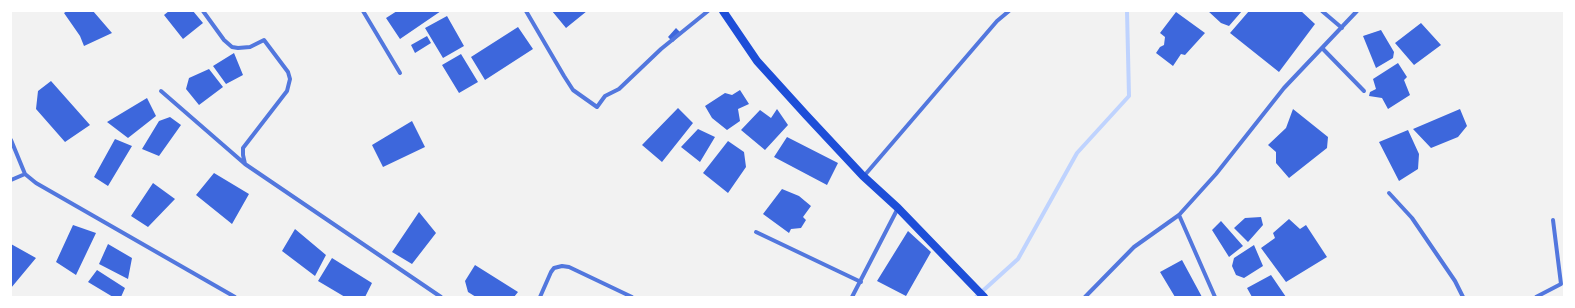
<!DOCTYPE html>
<html>
<head>
<meta charset="utf-8">
<style>
	body { margin:0 }
	#map { position:relative; width:1575px; height:308px; overflow:hidden; background:#f2f2f2; font-family:Commissioner,sans-serif }
	canvas { display:block }
	.frame { position:absolute; inset:0; border:12px solid #fff; pointer-events:none }
</style>
</head>
<body>
<div id="map">
<canvas width="1575" height="308"></canvas>
<div class="frame"></div>
</div>
<script>
const ctx = document.querySelector('canvas').getContext('2d');
ctx.lineJoin = 'round';
const poly = rows => new Path2D(rows.map(r => 'M' + r).join(''));
function trace(path, color, width, dash) { ctx.strokeStyle = color; ctx.lineWidth = width; ctx.lineCap = dash ? 'butt' : 'round'; ctx.setLineDash(dash || []); ctx.stroke(path); }
function paint(path, color) { ctx.fillStyle = color; ctx.fill(path, 'evenodd'); }
const stream = poly([
	[976,297,1018,259,1077,153,1129,96,1127,11]
]);
const building = poly([
	[67,11,93,11,112,33,84,46,80,36,64,13],
	[169,11,193,11,203,23,183,39,164,15],
	[397,11,441,11,400,39,386,18],
	[552,11,587,11,566,28],
	[1208,11,1242,11,1229,26,1221,23],
	[1249,11,1301,11,1315,24,1279,72,1230,33],
	[1176,12,1205,33,1185,55,1181,54,1173,66,1156,53,1160,47,1164,45,1165,37,1160,33],
	[447,16,464,46,443,58,425,28],
	[1421,23,1441,45,1414,65,1395,43],
	[518,27,533,49,485,80,471,57],
	[676,28,681,33,673,42,668,37],
	[1381,30,1394,52,1393,58,1376,68,1363,36],
	[427,36,431,43,415,53,411,45],
	[234,53,243,75,226,84,213,66],
	[461,54,478,82,459,93,442,65],
	[1398,63,1407,77,1404,80,1410,95,1388,109,1382,98,1369,96,1370,92,1376,89,1373,79],
	[209,69,223,87,199,105,186,89,189,78],
	[51,81,90,125,65,142,36,109,38,91],
	[740,90,749,104,738,109,740,121,727,130,712,118,705,106,725,93,732,95],
	[147,98,156,116,128,138,107,122],
	[678,108,693,123,662,162,642,145],
	[777,109,788,125,765,150,741,130,760,110,771,118],
	[1293,109,1328,137,1327,148,1289,178,1276,163,1276,152,1268,145,1286,128],
	[1460,109,1467,126,1458,137,1431,148,1413,129],
	[170,117,181,125,159,156,142,149,159,121],
	[412,121,425,147,383,167,372,145],
	[698,129,715,137,700,162,681,147],
	[1408,130,1419,154,1418,169,1399,181,1379,142],
	[787,137,838,163,827,185,774,157],
	[115,139,132,146,108,186,94,177],
	[728,141,744,152,746,167,728,193,703,173],
	[214,173,249,194,232,224,196,195],
	[153,183,175,199,148,227,131,216],
	[782,189,799,196,811,206,803,217,806,220,801,228,791,229,789,233,763,214],
	[419,212,436,233,412,264,392,252],
	[1261,217,1263,225,1248,242,1234,228,1245,218],
	[1289,219,1300,229,1306,225,1327,257,1286,282,1261,248,1275,238,1273,233],
	[1221,221,1243,246,1229,257,1212,230],
	[73,225,96,233,76,275,56,262],
	[295,229,326,255,315,276,282,251],
	[908,231,931,252,906,296,877,281],
	[11,244,36,258,11,288],
	[108,244,132,258,128,279,99,264],
	[1254,245,1263,266,1244,278,1236,275,1232,266,1234,258],
	[332,258,372,283,365,297,345,297,318,281],
	[1182,260,1202,297,1175,297,1160,272],
	[475,265,518,292,514,297,476,297,468,292,465,281],
	[97,270,125,288,121,297,113,297,88,282],
	[1271,275,1286,297,1252,297,1247,288]
]);
const minor = poly([
	[203,11,224,40,232,47,238,48,250,47,264,40,288,72,290,79,287,91,243,148,243,155,245,164,441,297],
	[363,11,400,73],
	[526,11,564,76,573,90,597,107,605,96,619,89,661,49,708,11],
	[1322,11,1342,28],
	[1323,49,1364,91],
	[161,91,245,164],
	[11,140,25,174,36,183,235,297],
	[864,176,997,21,1009,11],
	[11,180,25,174],
	[1389,193,1412,218,1455,281,1463,297],
	[1179,215,1215,297],
	[756,232,861,282],
	[540,297,551,272,554,268,562,266,569,267,632,297],
	[852,297,898,208],
	[1085,297,1134,247,1179,215,1216,174,1284,88,1357,11],
	[1536,297,1561,284,1553,220]
]);
const secondary = poly([
	[723,11,757,61,806,115,863,176,898,208,984,297]
]);
trace(stream, '#bfd3fe', 4);
paint(building, '#3d67dc');
trace(minor, '#5277de', 4);
trace(secondary, '#1d4ed8', 8);
</script>
</body>
</html>
